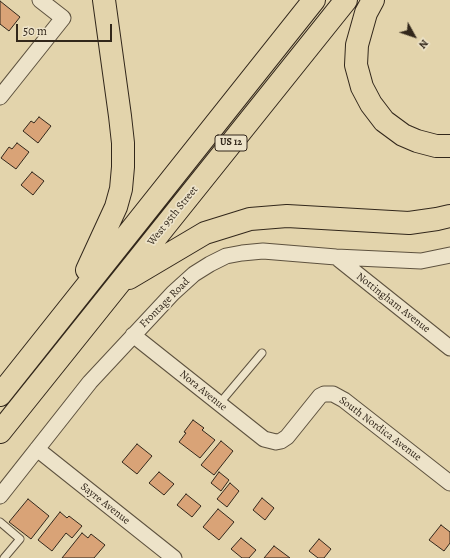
<!DOCTYPE html>
<html>
<head>
<meta charset="utf-8">
<style>
	body { margin:0 }
	#map { position:relative; width:450px; height:558px; overflow:hidden; background:#e3d4ac; font-family:Alegreya,serif }
	canvas { display:block }
	.north { position:absolute; left:394px; top:16px; width:40px; height:40px; -webkit-text-stroke:3px #ede3c9; paint-order:stroke; rotate:130deg; font-size:11px; font-weight:700; line-height:16px; text-align:center; color:#32271b }
	.north::after { content:''; display:block; margin:auto; width:14px; height:18px; background:#32271b; clip-path:polygon(50% 0,100% 100%,50% 72%,0 100%) }
	.scale { position:absolute; left:16px; top:24px; width:96px; height:18px; box-sizing:border-box; border:2px solid #32271b; border-top:0; padding-left:5px; font-size:12px; line-height:14px; white-space:nowrap; color:#32271b; -webkit-text-stroke:3px #ede3c9; paint-order:stroke }
</style>
</head>
<body>
<div id="map">
<canvas width="450" height="558"></canvas>
<div class="north">N</div>
<div class="scale">50 m</div>
</div>
<script>
const ctx = document.querySelector('canvas').getContext('2d');
ctx.lineJoin = 'round';
function paint(path, color) { ctx.fillStyle = color; ctx.fill(path, 'evenodd'); }
const poly = rows => new Path2D(rows.map(r => 'M' + r).join(''));
function trace(path, color, width, dash) { ctx.strokeStyle = color; ctx.lineWidth = width; ctx.lineCap = dash ? 'butt' : 'round'; ctx.setLineDash(dash || []); ctx.stroke(path); }
function label(font, color, halo, rows, align = 'center') {
  ctx.font = font + ' Alegreya,serif'; ctx.lineWidth = 3.5; ctx.setLineDash([]); ctx.textBaseline = 'middle'; ctx.strokeStyle = halo; ctx.fillStyle = color; for (const [text, x, y, turn = 0] of rows) {
    ctx.save(); ctx.translate(x, y); ctx.rotate((+turn || 0) * Math.PI / 180); ctx.textAlign = isNaN(turn) ? turn : align; if (halo) ctx.strokeText(text, 0, 0); ctx.fillText(text, 0, 0); ctx.restore();
  }
}
const building = poly([
	[0,1,20,17,9,31,0,24,0,1],
	[39,117,51,126,38,143,23,131,31,121,34,123,39,117],
	[17,143,29,152,16,169,1,158,9,147,12,149,17,143],
	[32,172,44,181,33,195,21,185,32,172],
	[193,420,204,428,202,430,215,440,200,458,179,442,186,433,184,432,193,420],
	[221,441,233,451,214,475,201,465,221,441],
	[137,444,152,456,137,474,122,462,137,444],
	[159,472,174,484,164,495,149,483,159,472],
	[219,472,229,480,221,491,211,483,219,472],
	[230,483,239,491,227,507,217,499,230,483],
	[186,494,201,506,192,517,177,505,186,494],
	[262,498,274,508,265,520,253,510,262,498],
	[28,499,49,516,31,539,9,522,28,499],
	[218,509,234,522,219,540,203,527,218,509],
	[60,512,67,518,69,516,82,526,72,538,66,533,52,551,38,540,60,512],
	[441,525,450,532,450,543,444,551,429,540,441,525],
	[82,533,88,538,91,534,105,545,94,558,62,558,82,533],
	[241,538,256,550,249,558,242,558,231,549,241,538],
	[319,539,331,549,324,558,318,558,309,551,319,539],
	[274,546,290,558,264,558,274,546]
]);
const lane = poly([
	[219,404,262,353],
	[0,522,20,539,4,558]
]);
const street = poly([
	[0,97,63,18,40,0],
	[336,257,450,348],
	[133,335,264,439,276,442,281,441,287,437,320,396,324,394,333,394,344,400,450,483],
	[37,449,174,558],
	[0,496,90,382,173,293,194,274,210,264,226,256,242,253,263,251,336,257,421,261,450,255]
]);
const primary = poly([
	[373,0,366,13,357,45,356,65,362,87,371,104,384,121,403,135,417,141,436,146,450,146],
	[87,270,116,207,121,189,123,167,123,143,120,116,104,0],
	[129,278,205,233,250,219,287,216,409,223,437,219,450,216],
	[0,395,314,0],
	[0,432,346,0]
]);
const shields = [
	[231,143,32]
];
const shieldNames = [
	["US 12",231,143]
];
const streetNames = [
	["West 95th Street",173,216,-51],
	["Frontage Road",165,303,-45],
	["Nottingham Avenue",393,303,38],
	["Nora Avenue",203,391,39],
	["South Nordica Avenue",380,429,37],
	["Sayre Avenue",105,504,38]
];
paint(building, '#d9a377');
trace(building, '#32271b', 1);
trace(lane, '#5e523f', 9);
trace(street, '#5e523f', 17);
trace(primary, '#32271b', 24);
trace(lane, '#ede3c9', 7);
trace(street, '#ede3c9', 15);
trace(primary, '#e3d4ac', 22);
for (const [x, y, w] of shields) { const box = new Path2D(); box.roundRect(x - w / 2, y - 8, w, 16, 3); ctx.fillStyle = '#ede3c9'; ctx.fill(box); trace(box, '#32271b', 1); }
label('bold 10px', '#32271b', null, shieldNames);
label('11px', '#32271b', '#ede3c9', streetNames);
</script>
</body>
</html>
